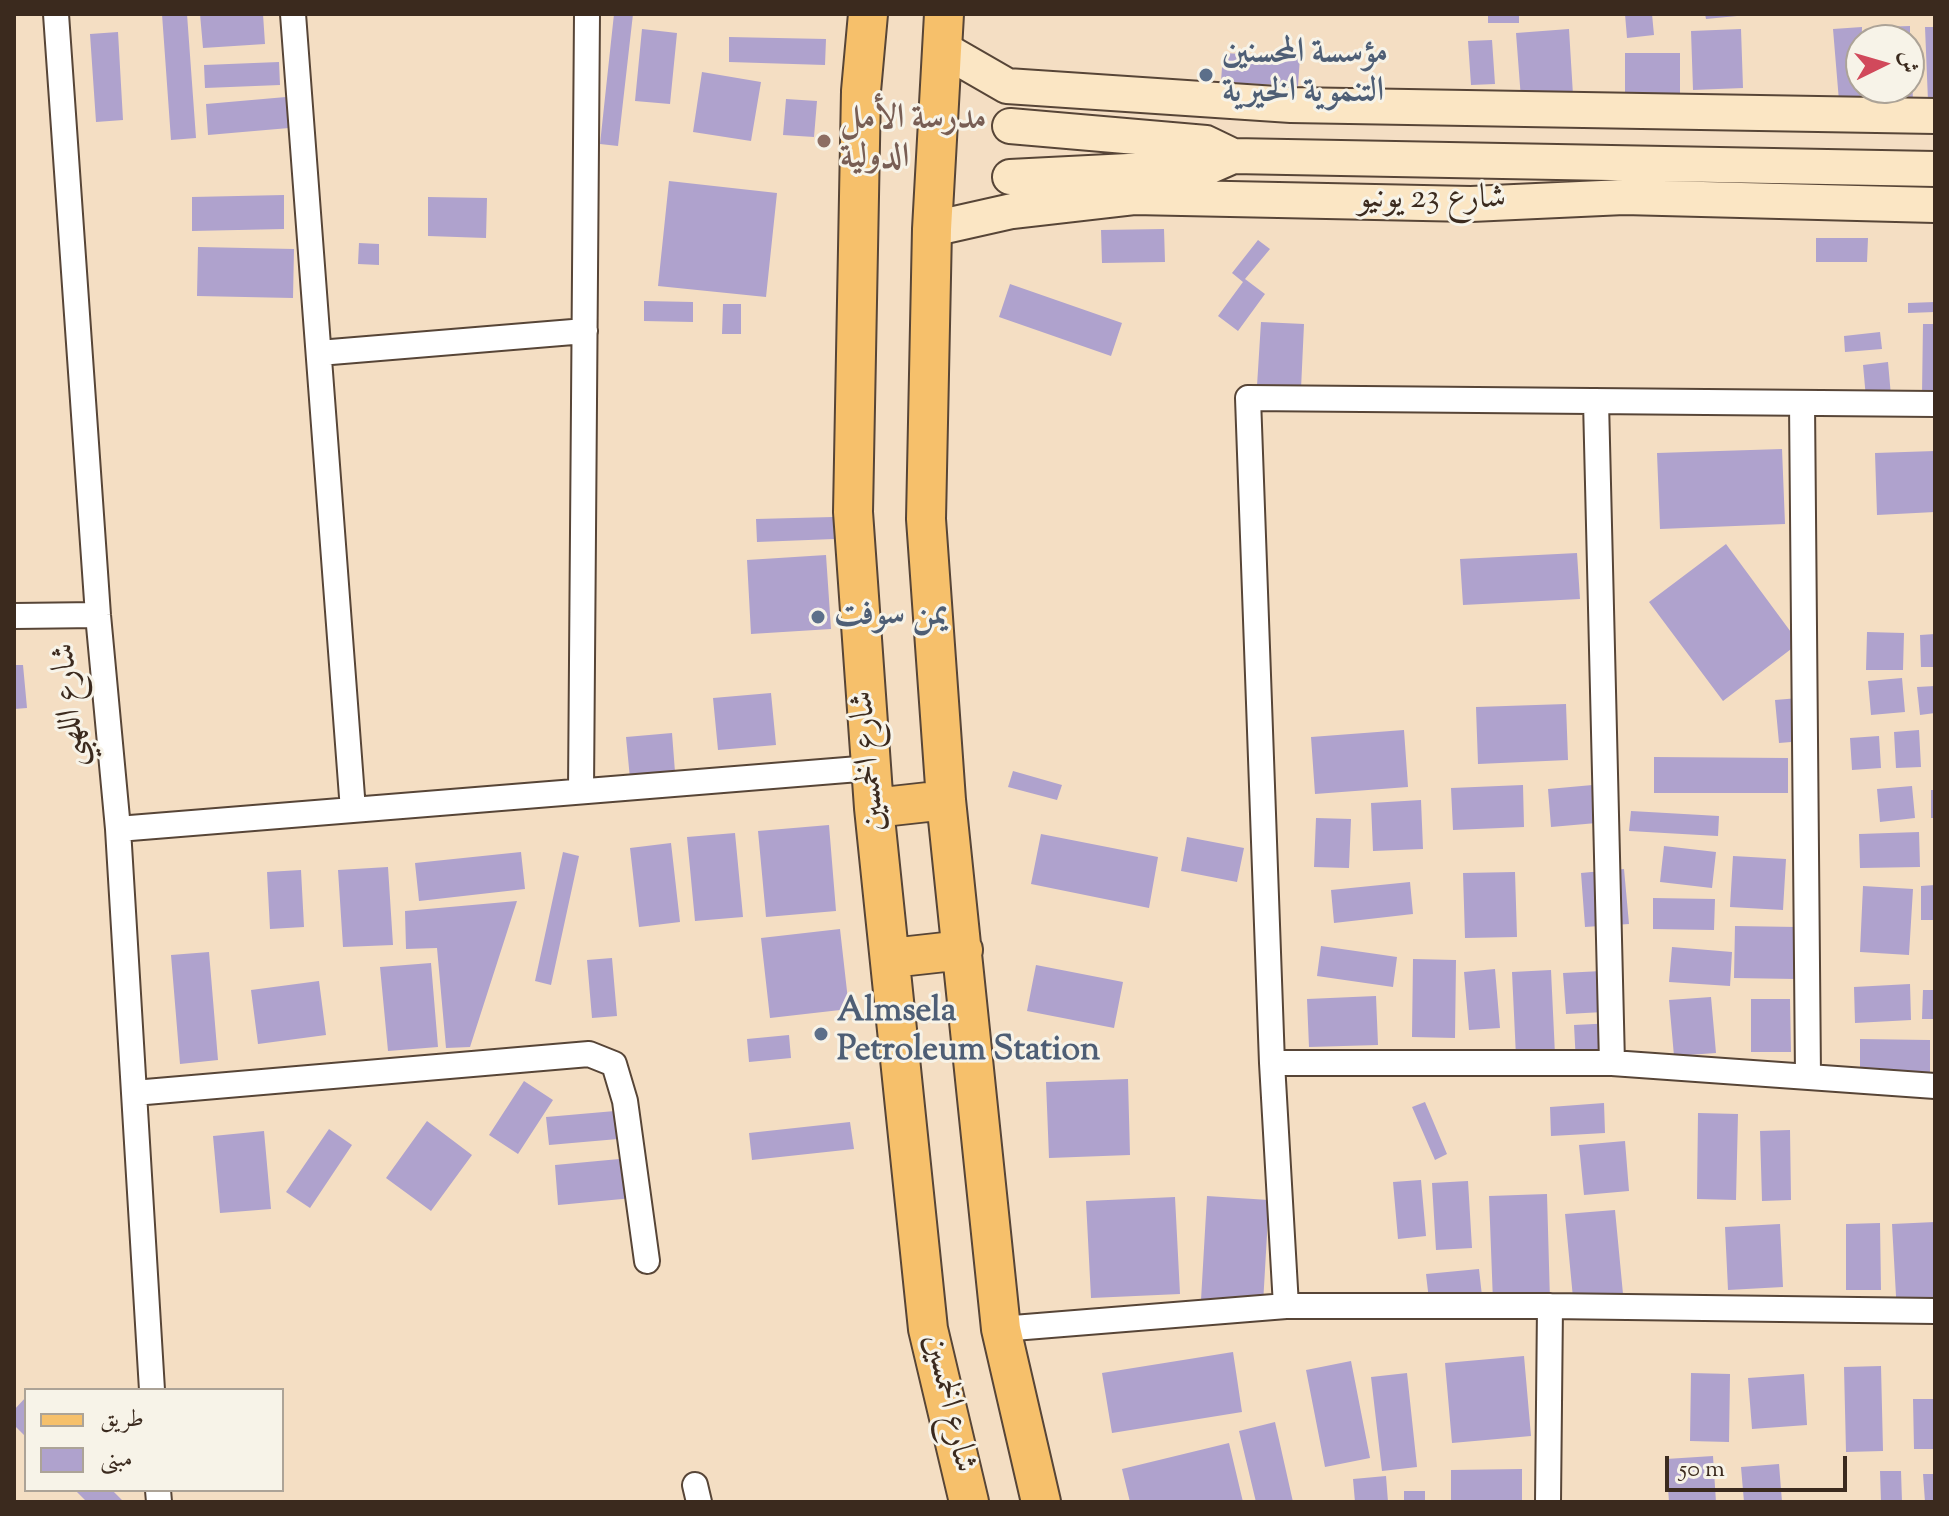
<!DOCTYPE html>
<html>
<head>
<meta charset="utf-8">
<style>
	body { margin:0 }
	#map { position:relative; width:1949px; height:1516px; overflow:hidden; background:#f4dec3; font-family:"Sorts Mill Goudy",Amiri,serif }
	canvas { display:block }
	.frame { position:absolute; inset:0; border:16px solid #3b2a1e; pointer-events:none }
	.legend { position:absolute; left:24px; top:1388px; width:260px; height:104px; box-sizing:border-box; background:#f7f3e8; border:2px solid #aca397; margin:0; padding:10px 14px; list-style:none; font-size:24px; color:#3b2a1e }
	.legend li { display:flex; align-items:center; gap:16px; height:40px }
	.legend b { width:40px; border:2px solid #aca397 }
	.north { position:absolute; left:1845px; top:24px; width:80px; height:80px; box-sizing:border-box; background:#f7f3e8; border:2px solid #aca397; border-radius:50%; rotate:85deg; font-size:22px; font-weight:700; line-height:32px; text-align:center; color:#3b2a1e }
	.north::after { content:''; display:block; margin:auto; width:28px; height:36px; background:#d1495b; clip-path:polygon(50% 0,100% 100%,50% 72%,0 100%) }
	.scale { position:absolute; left:1665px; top:1456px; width:182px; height:36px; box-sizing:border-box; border:4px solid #3b2a1e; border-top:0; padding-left:10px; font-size:24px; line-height:28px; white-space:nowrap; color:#3b2a1e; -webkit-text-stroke:6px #f7f3e8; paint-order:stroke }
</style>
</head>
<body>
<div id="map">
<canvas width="1949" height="1516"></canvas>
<div class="frame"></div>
<ul class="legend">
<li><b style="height:10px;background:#f6c06b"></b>طريق</li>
<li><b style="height:22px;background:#afa2cd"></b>مبنى</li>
</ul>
<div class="north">ش</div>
<div class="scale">50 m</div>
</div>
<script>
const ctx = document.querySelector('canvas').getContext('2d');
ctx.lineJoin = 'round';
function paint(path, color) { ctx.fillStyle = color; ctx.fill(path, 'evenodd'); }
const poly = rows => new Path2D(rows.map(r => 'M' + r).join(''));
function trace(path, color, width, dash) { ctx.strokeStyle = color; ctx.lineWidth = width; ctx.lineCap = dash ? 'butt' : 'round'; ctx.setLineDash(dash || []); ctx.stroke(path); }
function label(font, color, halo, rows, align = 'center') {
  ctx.font = font + ' "Sorts Mill Goudy",Amiri,serif'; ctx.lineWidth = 6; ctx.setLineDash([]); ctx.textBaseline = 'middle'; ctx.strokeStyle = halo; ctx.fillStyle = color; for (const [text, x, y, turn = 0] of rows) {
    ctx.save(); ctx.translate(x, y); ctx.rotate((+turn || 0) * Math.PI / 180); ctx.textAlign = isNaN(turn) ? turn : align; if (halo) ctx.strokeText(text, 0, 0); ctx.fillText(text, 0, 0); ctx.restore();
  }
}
const building = poly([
	[162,14,187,14,196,138,171,140],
	[200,14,263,14,265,44,203,48],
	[614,14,633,14,618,146,600,144],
	[1488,14,1519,14,1519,23,1488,23],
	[1625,14,1652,14,1654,35,1627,38],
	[1705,14,1737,14,1737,16,1706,19],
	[1910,26,1910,40,1879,40,1878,27],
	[1862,27,1861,88,1867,88,1867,99,1839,101,1833,29],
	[1925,27,1935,27,1935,101,1928,101],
	[642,29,677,33,670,104,635,101],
	[1569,29,1573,95,1521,99,1516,33],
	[1741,29,1743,88,1693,90,1691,31],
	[118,32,123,120,96,122,90,34],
	[729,37,826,39,825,65,729,62],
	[1492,40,1495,84,1471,85,1468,41],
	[1223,53,1300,57,1298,86,1221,82],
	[1625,53,1680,53,1680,96,1625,96],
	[279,62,280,85,205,88,204,65],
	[702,72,761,82,751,141,693,132],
	[1909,74,1912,74,1913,102,1881,103,1880,88,1909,88],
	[286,97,289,128,208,135,206,104],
	[786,99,817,101,814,137,783,135],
	[669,181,777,193,766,297,658,286],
	[284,195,284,229,192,231,192,197],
	[428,197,487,198,486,238,428,236],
	[1164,229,1165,262,1102,263,1101,230],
	[1816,238,1868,238,1867,262,1816,262],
	[1258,240,1270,249,1245,279,1265,294,1238,331,1218,316,1243,282,1232,273],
	[359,243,379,244,379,265,358,264],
	[198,247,294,249,293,298,197,296],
	[1010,284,1122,323,1111,356,999,317],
	[644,301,693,302,693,322,644,321],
	[1935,302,1935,312,1908,313,1908,303],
	[723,304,741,304,741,334,722,334],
	[1261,322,1304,324,1301,389,1257,386],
	[1923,324,1935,324,1935,395,1922,394],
	[1880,332,1882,349,1845,352,1844,336],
	[1888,362,1891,396,1866,398,1863,365],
	[1782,449,1785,524,1660,529,1657,453],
	[1935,451,1935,512,1877,515,1875,453],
	[833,517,834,539,757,542,756,519],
	[1726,544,1799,643,1723,701,1649,602],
	[1577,553,1580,599,1463,605,1460,559],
	[826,555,831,629,751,634,747,560],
	[1867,632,1904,633,1903,670,1866,670],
	[1935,634,1935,667,1921,667,1920,635],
	[14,665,23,665,27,708,14,709],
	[1902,678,1905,712,1871,715,1868,681],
	[1935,686,1935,713,1920,715,1917,687],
	[771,693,776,745,718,750,713,698],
	[1811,697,1815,740,1779,743,1775,700],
	[1566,704,1568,760,1478,764,1476,707],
	[1404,730,1408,787,1315,794,1311,737],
	[1919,730,1921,767,1896,768,1894,732],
	[672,733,676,785,631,789,626,737],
	[1879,736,1881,768,1852,770,1850,738],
	[1654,757,1788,758,1788,793,1654,793],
	[1013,771,1062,785,1057,800,1008,787],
	[1604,784,1608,822,1551,827,1548,789],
	[1523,785,1524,827,1453,830,1451,788],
	[1912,786,1915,818,1880,822,1877,789],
	[1931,790,1935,790,1935,818,1931,818],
	[1421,800,1423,849,1373,851,1371,803],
	[1631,811,1719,816,1718,836,1629,831],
	[1316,818,1351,819,1349,868,1314,867],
	[829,825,836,911,766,917,758,831],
	[1919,832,1920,867,1860,868,1859,834],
	[735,833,743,917,695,921,687,837],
	[1041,834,1158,857,1149,908,1031,884],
	[1187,837,1244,848,1237,882,1181,871],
	[671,843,680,922,639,927,630,848],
	[1664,846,1716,852,1712,888,1660,882],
	[521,852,525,889,419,901,415,863],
	[563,852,579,856,551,985,535,981],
	[1733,856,1786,859,1783,910,1730,907],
	[388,867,393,945,343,947,338,870],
	[1624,869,1629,924,1585,927,1581,873],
	[301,870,304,927,270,929,267,872],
	[1515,872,1517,937,1465,938,1463,873],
	[1410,882,1413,914,1334,923,1331,890],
	[1935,885,1935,920,1921,920,1921,886],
	[1863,886,1913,889,1909,955,1860,952],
	[1653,898,1715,899,1714,930,1653,929],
	[517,901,470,1047,446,1048,437,948,406,949,405,911],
	[1735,926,1797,927,1796,979,1734,978],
	[840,929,849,1009,770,1018,761,938],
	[1321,946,1397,957,1393,987,1317,976],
	[1672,947,1732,952,1730,986,1669,982],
	[209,952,218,1060,180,1064,171,955],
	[612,958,617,1016,592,1018,587,960],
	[1413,959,1456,960,1455,1038,1412,1037],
	[431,963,438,1047,388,1051,380,967],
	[1036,965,1123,982,1114,1028,1027,1011],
	[1495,969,1500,1028,1469,1030,1464,972],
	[1551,970,1555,1055,1516,1057,1512,972],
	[1621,970,1623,1011,1566,1014,1563,973],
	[319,981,326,1035,258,1044,251,990],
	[1910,984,1911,1020,1855,1023,1854,987],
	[1923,990,1935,990,1935,1019,1922,1019],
	[1376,996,1378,1045,1309,1047,1307,999],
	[1711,997,1716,1053,1674,1056,1669,1000],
	[1751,999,1790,999,1791,1052,1751,1052],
	[1615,1023,1617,1061,1576,1063,1574,1025],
	[789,1035,791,1058,749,1062,747,1039],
	[1860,1039,1930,1040,1930,1073,1860,1072],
	[1128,1079,1130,1155,1049,1158,1046,1082],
	[524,1081,553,1100,518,1154,489,1135],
	[1425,1102,1447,1154,1435,1160,1412,1107],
	[1604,1103,1605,1133,1551,1136,1550,1107],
	[615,1111,618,1139,549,1145,546,1117],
	[1698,1113,1738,1114,1736,1200,1697,1199],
	[427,1121,472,1155,431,1211,386,1178],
	[850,1122,854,1149,752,1160,749,1133],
	[329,1129,352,1145,310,1208,286,1192],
	[1790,1130,1791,1200,1762,1201,1760,1131],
	[264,1131,271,1209,220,1213,213,1136],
	[1625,1141,1629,1191,1584,1195,1579,1145],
	[630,1158,633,1198,558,1205,555,1165],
	[1421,1180,1426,1236,1398,1239,1393,1182],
	[1468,1181,1472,1248,1436,1250,1432,1183],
	[1547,1194,1550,1301,1493,1302,1489,1196],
	[1207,1196,1269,1200,1263,1304,1201,1300],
	[1175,1197,1180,1294,1091,1298,1086,1201],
	[1615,1210,1623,1294,1573,1298,1565,1214],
	[1935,1222,1935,1312,1897,1314,1892,1224],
	[1880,1223,1881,1290,1846,1290,1846,1224],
	[1780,1224,1783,1287,1728,1290,1725,1227],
	[1479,1269,1482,1296,1429,1300,1426,1274],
	[1233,1352,1242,1412,1112,1433,1102,1373],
	[1524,1356,1531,1436,1452,1443,1445,1363],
	[1351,1361,1370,1458,1325,1467,1306,1370],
	[1881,1366,1883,1451,1846,1452,1844,1367],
	[1407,1373,1417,1467,1382,1471,1371,1377],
	[1691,1373,1730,1374,1729,1442,1690,1441],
	[1804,1374,1807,1425,1752,1429,1748,1378],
	[26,1397,26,1437,14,1425,14,1410],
	[1913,1399,1935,1399,1935,1449,1914,1449],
	[1275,1422,1293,1502,1256,1502,1239,1431],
	[1229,1443,1243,1502,1130,1502,1122,1469],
	[1713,1456,1716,1502,1669,1502,1666,1459],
	[1779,1464,1782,1502,1744,1502,1741,1467],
	[1522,1469,1522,1502,1451,1502,1451,1470],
	[1880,1471,1901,1471,1902,1502,1881,1502],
	[1923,1474,1935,1474,1935,1502,1925,1502],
	[1386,1476,1388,1502,1355,1502,1353,1479],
	[75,1490,112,1490,124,1502,87,1502],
	[1404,1491,1425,1491,1425,1502,1404,1502]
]);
const street = poly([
	[56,14,98,615,118,829,152,1390],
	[293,14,353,810],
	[319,353,585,331],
	[1596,401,1612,1063],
	[1802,403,1808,1076],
	[14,616,98,615],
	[581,791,587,14],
	[118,829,871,768],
	[1272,1063,1612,1063,1935,1086],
	[134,1093,589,1054,614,1064,625,1101,647,1261],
	[1286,1306,1272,1063,1248,398,1935,404],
	[1001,1329,1286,1306,1550,1306,1935,1311],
	[695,1485,699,1502],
	[158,1490,159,1502],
	[1548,1502,1550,1306]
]);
const secondary = poly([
	[941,48,1007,86,1291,105,1935,116],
	[1010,126,1206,143,1233,156],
	[1010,177,1208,167,1233,156,1935,169],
	[932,229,1012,211,1134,197,1471,204,1624,197,1935,205]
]);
const primary = poly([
	[868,14,861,91,853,512,874,808,928,1329,969,1502],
	[944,14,932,229,926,519,946,800,1001,1329,1041,1502],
	[874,808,946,800],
	[891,958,963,950]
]);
const markers = [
	[1206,75,8,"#5c6f8a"],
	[824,141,8,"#8d6e63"],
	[818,617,8,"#5c6f8a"],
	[821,1034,8,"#5c6f8a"]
];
const serviceNames = [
	["مؤسسة المحسنين",1222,55],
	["التنموية الخيرية",1222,94],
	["يمن سوفت",834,617],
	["Almsela",837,1014],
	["Petroleum Station",837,1053]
];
const educationNames = [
	["مدرسة الأمل",840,121],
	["الدولية",840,160]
];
const streetNames = [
	["شارع 23 يونيو",1432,201],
	["شارع اللهبي",72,705,-95],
	["شارع الخمسين",871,761,-95],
	["شارع الخمسين",947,1404,77]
];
paint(building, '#afa2cd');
trace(street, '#574537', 28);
trace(secondary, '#574537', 38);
trace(primary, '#574537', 42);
trace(street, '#fff', 24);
trace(secondary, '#fbe6c4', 34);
trace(primary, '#f6c06b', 38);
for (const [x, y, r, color] of markers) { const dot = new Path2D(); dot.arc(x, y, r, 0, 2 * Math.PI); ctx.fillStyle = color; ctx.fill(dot); trace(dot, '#f7f3e8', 3); }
label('bold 34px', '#4e5e75', '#f7f3e8', serviceNames, 'left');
label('bold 34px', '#785e54', '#f7f3e8', educationNames, 'left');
label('34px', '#3b2a1e', '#f7f3e8', streetNames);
</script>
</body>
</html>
